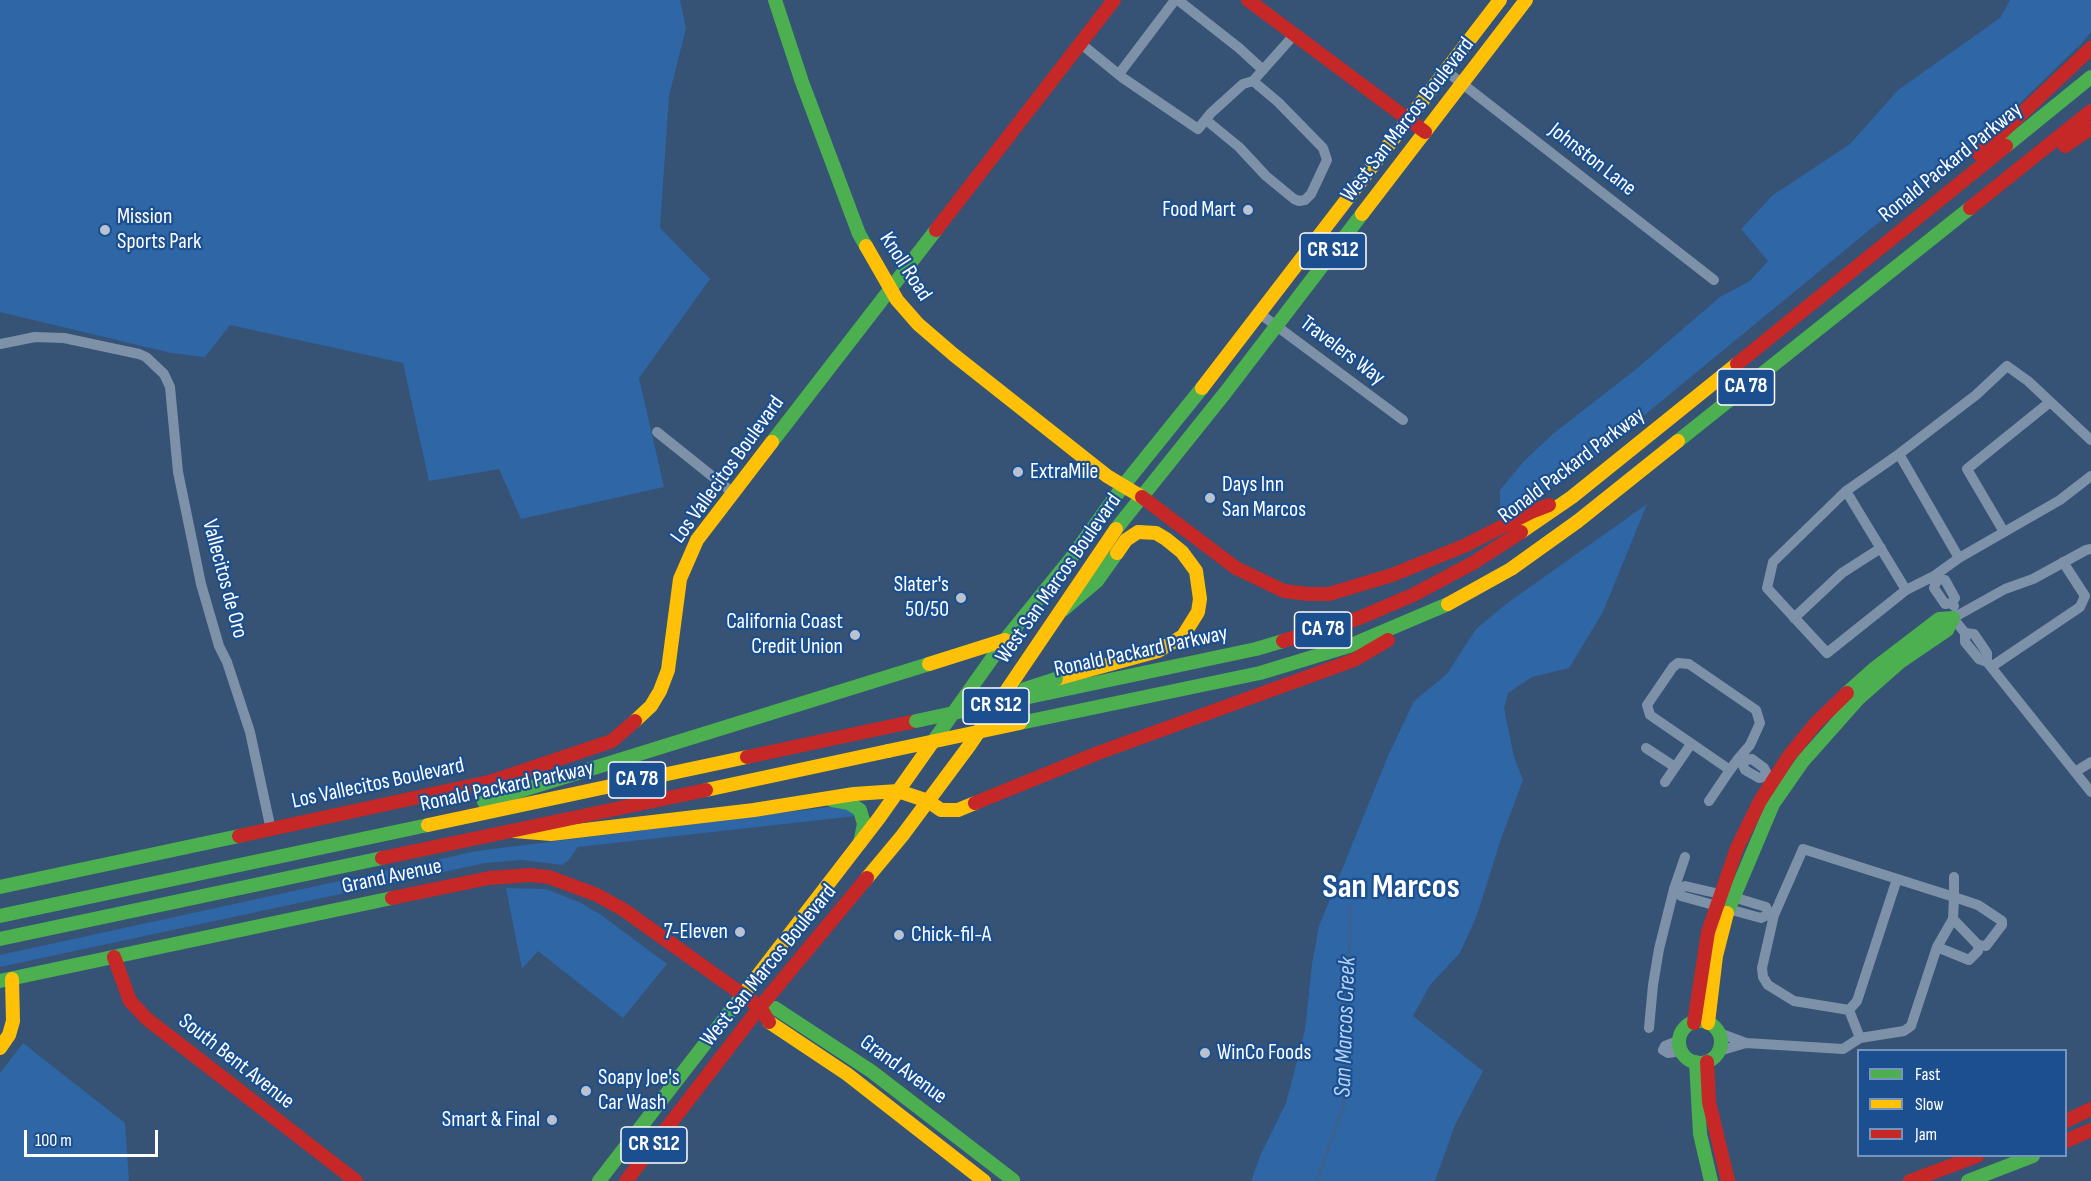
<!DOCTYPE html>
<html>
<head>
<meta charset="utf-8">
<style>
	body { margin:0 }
	#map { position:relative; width:2091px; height:1181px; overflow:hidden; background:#365274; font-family:"Sofia Sans Condensed",sans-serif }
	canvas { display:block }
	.legend { position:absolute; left:1857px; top:1049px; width:210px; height:108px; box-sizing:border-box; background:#1b4f8f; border:2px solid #7695bc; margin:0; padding:8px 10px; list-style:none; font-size:18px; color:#fff }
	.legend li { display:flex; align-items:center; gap:12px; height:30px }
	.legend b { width:30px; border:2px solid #7695bc }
	.scale { position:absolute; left:24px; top:1130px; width:134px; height:27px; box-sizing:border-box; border:3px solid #fff; border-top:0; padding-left:8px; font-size:18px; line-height:21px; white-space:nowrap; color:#fff; -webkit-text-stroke:4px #1b4f8f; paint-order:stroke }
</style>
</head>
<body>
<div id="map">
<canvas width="2091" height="1181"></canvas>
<ul class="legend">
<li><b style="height:8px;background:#4caf50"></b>Fast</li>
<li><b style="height:8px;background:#ffc107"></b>Slow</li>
<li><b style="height:8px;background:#c62828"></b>Jam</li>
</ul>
<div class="scale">100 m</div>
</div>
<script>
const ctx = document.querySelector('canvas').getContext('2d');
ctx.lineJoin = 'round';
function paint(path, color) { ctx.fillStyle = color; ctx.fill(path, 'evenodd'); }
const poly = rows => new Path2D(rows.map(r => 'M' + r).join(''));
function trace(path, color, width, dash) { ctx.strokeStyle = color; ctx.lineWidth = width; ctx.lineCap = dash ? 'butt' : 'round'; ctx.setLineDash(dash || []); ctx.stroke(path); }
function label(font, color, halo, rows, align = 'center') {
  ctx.font = font + ' "Sofia Sans Condensed",sans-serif'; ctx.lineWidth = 4.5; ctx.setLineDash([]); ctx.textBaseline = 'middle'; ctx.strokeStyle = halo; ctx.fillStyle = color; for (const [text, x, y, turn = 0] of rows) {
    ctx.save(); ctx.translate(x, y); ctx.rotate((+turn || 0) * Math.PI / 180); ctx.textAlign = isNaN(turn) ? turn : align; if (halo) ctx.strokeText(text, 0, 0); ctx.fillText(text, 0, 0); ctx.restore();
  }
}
const green = poly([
	[0,0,680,0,686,28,669,96,660,228,710,279,639,378,664,487,521,519,499,469,429,481,403,363,230,325,205,357,171,353,0,312],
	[2010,0,2091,0,2091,32,2081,44,2019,104,1895,209,1585,464,1509,512,1500,512,1500,490,1524,461,1554,433,1635,370,1720,297,1750,281,1768,261,1741,229,1773,195,1850,144,1898,90,2000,18],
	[1647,504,1603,612,1569,668,1532,677,1508,693,1504,708,1514,757,1523,780,1501,839,1477,915,1460,953,1430,985,1413,1016,1483,1071,1455,1125,1435,1181,1251,1181,1261,1154,1286,1103,1305,1030,1312,964,1319,926,1388,756,1414,701,1447,674,1476,629,1506,604],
	[829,807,846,807,856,816,578,847,568,861,562,865,522,860,485,863,0,967,0,955,477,851],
	[506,888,546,889,579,902,600,914,667,964,623,1018,538,951,522,969],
	[23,1043,125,1123,129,1181,0,1181,0,1073]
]);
const stream = poly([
	[1317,1181,1344,1105,1351,905]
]);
const street = poly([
	[1178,0,1239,48,1263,70],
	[1080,43,1123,78,1198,129,1211,113,1243,84,1253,81,1294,35],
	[1446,71,1714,280],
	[1119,74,1175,0],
	[1206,120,1239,147,1266,176,1294,199,1299,201,1305,200,1311,194,1327,160,1323,148,1278,102,1253,81],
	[1259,313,1403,420],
	[0,344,35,337,64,338,139,354,146,357,164,374,170,387,178,472,201,584,219,646,227,662,250,732,271,830],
	[657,432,732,492],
	[1899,454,1846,491,1906,590,1934,576],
	[1846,491,1773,562,1767,588,1827,653,1906,590],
	[2004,532,1967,469,2050,402],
	[2091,549,2086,550,2033,579,2005,589,1953,618,1965,633,1965,642,1979,659,1987,662,2091,792],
	[1959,558,1899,454,1976,395,2007,366,2028,381,2091,440],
	[1937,579,1945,580,1955,598,1952,603,1954,606],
	[1952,603,1945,604,1934,588,1937,579,1934,576,1959,558,2060,500,2091,476],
	[1794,618,1842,573,1881,548],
	[1965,633,1974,634,1987,653,1987,662],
	[1991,667,2080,607,2085,596,2063,562],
	[1646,748,1675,767],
	[1738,759,1730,770,1650,715,1647,705,1673,667,1678,663,1689,664,1756,710,1760,723,1750,745,1738,759,1741,761,1745,770,1759,778,1768,776],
	[1741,761,1752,759,1764,768,1768,776,1774,780],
	[2075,772,2091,762],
	[1665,782,1691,744],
	[1709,801,1730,770],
	[1685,857,1674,889,1678,890,1681,896,1761,918,1769,914,1774,915,1803,849,1954,897,1978,905,2002,921,2002,925,1986,946,1978,945,1953,919,1954,897,1954,877],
	[1678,890,1685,886,1733,897,1766,907,1769,914],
	[1774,915,1762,968,1763,977,1768,985,1794,1001,1849,1010,1857,1001,1897,879],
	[1937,947,1953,919],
	[1849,1010,1860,1038],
	[1649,1028,1653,985,1659,949,1674,889],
	[1680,1040,1665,1046,1663,1050,1668,1053,1682,1051],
	[1746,1043,1843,1049,1860,1038,1904,1031,1911,1026,1937,947,1969,960,1978,951,1978,945],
	[1719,1051,1746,1043,1719,1033]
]);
const fast = poly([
	[775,0,802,82,859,234,866,246],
	[2006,146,2091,77],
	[1678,441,1970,208],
	[772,442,936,230],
	[1116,529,1225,393,1362,214],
	[1063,610,1097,581,1117,553],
	[1048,693,1256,649,1283,641],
	[1020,723,1260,673,1349,646,1448,604],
	[932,743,1005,640,1069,561,1123,486,1202,388],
	[832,800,849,803,860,810,864,824,860,843],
	[484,802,929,664],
	[0,887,239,836],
	[1727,913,1773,804,1803,761,1858,699,1900,662,1947,630,1953,618,1939,619,1875,668,1847,693],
	[0,916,428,825],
	[0,939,382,858],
	[0,981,392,898],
	[760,1007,775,1008,871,1071,1013,1180],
	'1679 1042a21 21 0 1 1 42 0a21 21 0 1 1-42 0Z',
	[1696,1062,1700,1134,1711,1181],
	[599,1181,745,992],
	[1968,1181,2033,1156]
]);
const slow = poly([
	[1362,214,1526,0],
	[866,246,897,300,918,324,954,355,1107,476,1142,497],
	[1202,388,1500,0],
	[1521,532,1572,497,1737,364],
	[1448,604,1511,569,1578,521,1678,441],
	[929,664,1005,640],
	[1056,679,1158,651,1183,636,1198,612,1200,599,1196,571,1182,552,1166,539,1156,533,1138,532,1126,540,1117,553],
	[635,721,651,706,660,691,668,670,680,579,697,540,772,442],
	[706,790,888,751],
	[428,825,747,757],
	[514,831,551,834,754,810,854,794,898,791,928,801,941,810,958,810,975,803],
	[867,878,902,836,969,746,1116,529],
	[745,992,879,818,932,743],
	[769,1022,847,1074,984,1181],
	[1708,1023,1716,956,1727,913],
	[0,1048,9,1035,13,1021,12,979]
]);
const jam = poly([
	[1248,0,1425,132],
	[2065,146,2091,128],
	[1979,154,2091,48],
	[1970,208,2091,111],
	[936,230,1114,0],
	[1737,364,2006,146],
	[1142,497,1236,568,1284,591,1308,594,1329,594,1392,575,1464,546,1531,512,1549,505],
	[1283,641,1359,618,1413,595,1473,563,1521,532],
	[747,757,916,721],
	[975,803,1098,753,1354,660,1388,640],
	[239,836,493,781,612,741,635,721],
	[382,858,706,790],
	[392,898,489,878,530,875,549,877,597,895,624,910,760,1007,769,1022],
	[114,957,130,1001,147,1019,356,1181],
	[1694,1023,1708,932,1737,848,1760,801,1789,756,1816,723,1847,693],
	[1707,1062,1709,1102,1728,1181],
	[2066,1121,2091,1109],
	[2066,1141,2091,1130],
	[626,1181,760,1007,867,878],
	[1910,1181,1977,1156]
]);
const fastBridge = poly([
	[1025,689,1056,679],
	[916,721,1048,693]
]);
const slowBridge = poly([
	[888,751,1020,723]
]);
const markers = [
	[1248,210,6,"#b9c2ce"],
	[105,230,6,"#b9c2ce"],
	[1018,472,6,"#b9c2ce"],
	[1210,498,6,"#b9c2ce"],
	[961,598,6,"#b9c2ce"],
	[855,635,6,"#b9c2ce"],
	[740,932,6,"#b9c2ce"],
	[899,935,6,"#b9c2ce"],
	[1205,1053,6,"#b9c2ce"],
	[586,1091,6,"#b9c2ce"],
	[552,1120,6,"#b9c2ce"]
];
const shields = [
	[1333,251,66],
	[1746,387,57],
	[1323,630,57],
	[996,706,66],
	[637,780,57],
	[654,1145,66]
];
const shieldNames = [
	["CR S12",1333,251],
	["CA 78",1746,387],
	["CA 78",1323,630],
	["CR S12",996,706],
	["CA 78",637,780],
	["CR S12",654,1145]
];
const streetNames = [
	["West San Marcos Boulevard",1408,120,-52],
	["Johnston Lane",1592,160,38],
	["Ronald Packard Parkway",1951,163,-39],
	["Knoll Road",905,267,57],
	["Travelers Way",1342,351,37],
	["Ronald Packard Parkway",1572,466,-37],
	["Los Vallecitos Boulevard",728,470,-54],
	["Vallecitos de Oro",224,579,75],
	["West San Marcos Boulevard",1059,579,-55],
	["Ronald Packard Parkway",1141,652,-12],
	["Los Vallecitos Boulevard",378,784,-12],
	["Ronald Packard Parkway",507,787,-12],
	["Grand Avenue",392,877,-12],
	["West San Marcos Boulevard",769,966,-51],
	["South Bent Avenue",236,1062,38],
	["Grand Avenue",903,1070,36]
];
const poiNames = [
	["Food Mart",1236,210,"right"],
	["Mission",117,217],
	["Sports Park",117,242],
	["ExtraMile",1030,472],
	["Days Inn",1222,485],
	["San Marcos",1222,510],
	["Slater's",949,585,"right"],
	["50/50",949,610,"right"],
	["California Coast",843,622,"right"],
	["Credit Union",843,647,"right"],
	["7-Eleven",728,932,"right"],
	["Chick-fil-A",911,935],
	["WinCo Foods",1217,1053],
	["Soapy Joe's",598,1078],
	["Car Wash",598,1103],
	["Smart & Final",540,1120,"right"]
];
const waterNames = [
	["San Marcos Creek",1346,1027,-88]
];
const townNames = [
	["San Marcos",1391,888]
];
paint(green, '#2f66a5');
trace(stream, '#3b618d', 3);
trace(street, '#7d92a8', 10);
trace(fast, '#4caf50', 14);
trace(slow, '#ffc107', 14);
trace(jam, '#c62828', 14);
trace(fastBridge, '#4caf50', 14);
trace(slowBridge, '#ffc107', 14);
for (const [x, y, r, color] of markers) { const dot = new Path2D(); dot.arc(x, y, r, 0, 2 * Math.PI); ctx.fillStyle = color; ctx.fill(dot); trace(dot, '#1b4f8f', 2); }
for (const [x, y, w] of shields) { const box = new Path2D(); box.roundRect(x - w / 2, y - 18, w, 36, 4.5); ctx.fillStyle = '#1b4f8f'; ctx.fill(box); trace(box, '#fff', 1.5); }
label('bold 21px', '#fff', null, shieldNames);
label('22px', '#fff', '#1b4f8f', streetNames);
label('22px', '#fff', '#1b4f8f', poiNames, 'left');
label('italic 24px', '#b5d3f5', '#1b4f8f', waterNames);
label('bold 34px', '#fff', '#1b4f8f', townNames);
</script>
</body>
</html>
